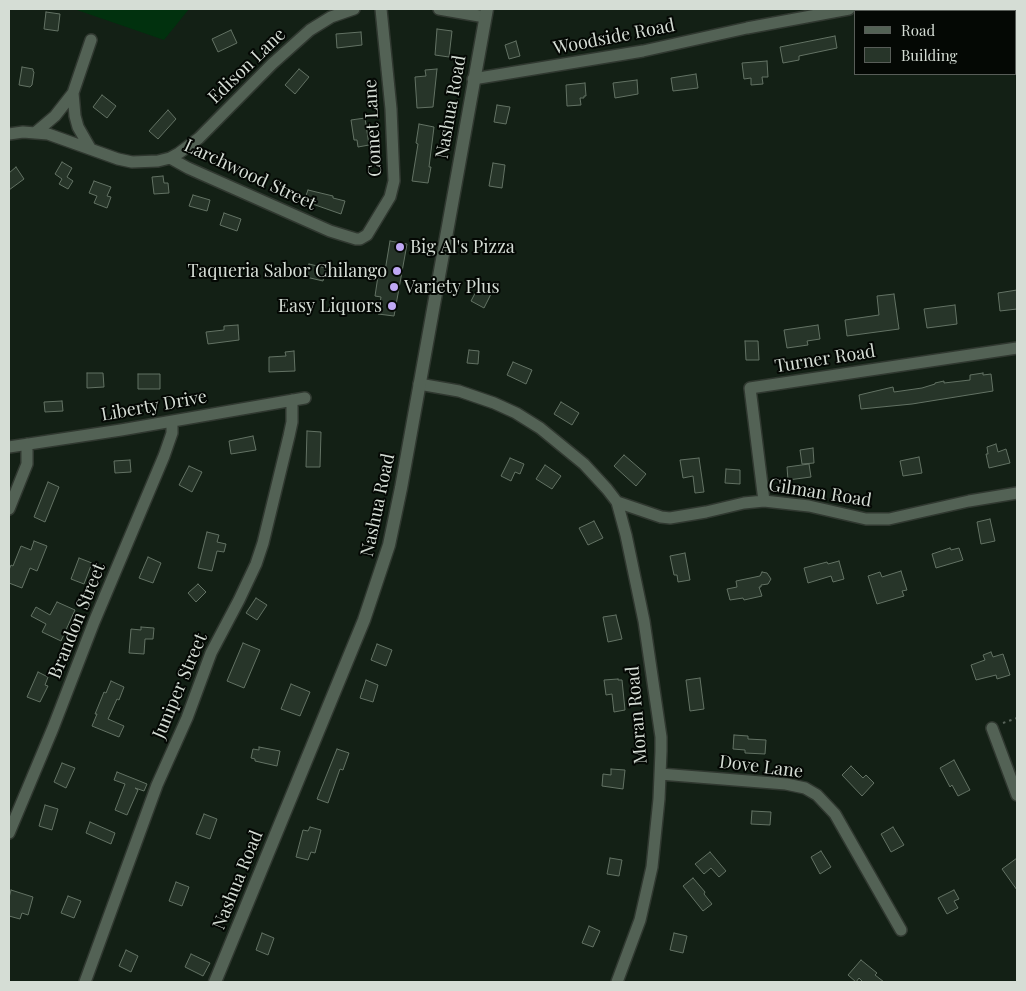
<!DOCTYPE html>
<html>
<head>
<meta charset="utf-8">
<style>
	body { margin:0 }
	#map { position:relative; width:1026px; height:991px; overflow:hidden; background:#132015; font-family:"Playfair Display",serif }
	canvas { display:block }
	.frame { position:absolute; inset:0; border:10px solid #d5ddd5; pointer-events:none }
	.legend { position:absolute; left:854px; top:10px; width:162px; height:65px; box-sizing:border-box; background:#040804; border:1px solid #585d58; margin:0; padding:6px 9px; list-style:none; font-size:15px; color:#d5ddd5 }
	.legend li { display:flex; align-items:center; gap:10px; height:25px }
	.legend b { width:25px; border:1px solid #585d58 }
</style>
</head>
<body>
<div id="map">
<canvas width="1026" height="991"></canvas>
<div class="frame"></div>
<ul class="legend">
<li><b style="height:6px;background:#536255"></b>Road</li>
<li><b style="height:14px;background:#273529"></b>Building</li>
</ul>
</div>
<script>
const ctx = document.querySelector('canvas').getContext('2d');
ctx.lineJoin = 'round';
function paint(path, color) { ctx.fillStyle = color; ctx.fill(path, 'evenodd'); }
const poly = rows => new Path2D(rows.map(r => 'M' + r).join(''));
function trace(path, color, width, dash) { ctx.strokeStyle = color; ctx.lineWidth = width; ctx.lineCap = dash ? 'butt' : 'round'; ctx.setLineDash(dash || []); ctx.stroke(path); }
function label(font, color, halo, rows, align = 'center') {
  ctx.font = font + ' "Playfair Display",serif'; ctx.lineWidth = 4; ctx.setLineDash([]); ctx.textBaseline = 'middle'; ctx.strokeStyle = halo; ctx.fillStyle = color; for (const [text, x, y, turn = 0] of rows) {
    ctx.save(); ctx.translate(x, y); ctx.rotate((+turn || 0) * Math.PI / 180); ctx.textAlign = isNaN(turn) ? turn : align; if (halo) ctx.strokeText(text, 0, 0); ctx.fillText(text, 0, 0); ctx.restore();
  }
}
const green = poly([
	[74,9,189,9,164,40]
]);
const building = poly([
	[46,12,60,14,58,31,44,29,46,12],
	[437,29,452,31,449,57,435,55,437,29],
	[231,30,237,43,218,52,212,39,231,30],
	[361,32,362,45,337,48,336,34,361,32],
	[835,36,837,48,799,56,799,60,783,63,780,47,835,36],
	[516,41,520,56,509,59,505,45,516,41],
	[767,61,768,77,762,77,763,84,751,85,751,78,744,79,742,63,767,61],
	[22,67,33,69,33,71,34,72,32,85,30,87,19,85,22,67],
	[299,69,309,77,295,94,285,85,299,69],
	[437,69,433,107,417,108,415,77,426,76,425,70,437,69],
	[696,74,698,88,673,91,671,78,696,74],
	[637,80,638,94,615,98,613,83,637,80],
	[585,83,586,96,584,96,584,98,580,98,581,105,567,106,566,85,585,83],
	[102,95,116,106,107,118,93,107,102,95],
	[497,105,510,107,506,124,494,122,497,105],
	[168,110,176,119,158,139,149,131,168,110],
	[365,118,369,145,358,147,357,140,354,140,351,120,365,118],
	[419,124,434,127,429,167,431,167,428,183,412,181,418,144,416,143,419,124],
	[62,162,72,168,67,177,73,181,68,189,59,184,62,179,55,174,62,162],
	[493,163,505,165,502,188,489,186,493,163],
	[16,167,24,179,9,190,9,173,16,167],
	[163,176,164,183,168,183,169,193,154,194,152,177,163,176],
	[94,181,111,187,107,196,111,197,107,208,94,203,97,196,89,193,94,181],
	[308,190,333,196,333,198,345,201,341,214,304,201,308,190],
	[193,195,210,200,207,211,189,206,193,195],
	[224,213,241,219,237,231,220,225,224,213],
	[390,241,407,244,394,316,378,314,381,297,375,296,378,276,384,277,390,241],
	[309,264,326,268,323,281,306,277,309,264],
	[480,284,493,290,484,308,471,301,480,284],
	[1017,290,1017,309,1000,311,998,293,1017,290],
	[894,294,899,329,847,336,845,320,879,315,877,296,894,294],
	[955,305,957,324,927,328,924,309,955,305],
	[238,325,239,340,208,344,206,332,224,330,224,326,238,325],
	[818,325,820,339,807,341,808,345,787,348,784,330,818,325],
	[745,341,758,341,759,360,746,360,745,341],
	[469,350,479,351,478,364,467,363,469,350],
	[294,351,295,371,269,372,269,357,286,356,285,352,294,351],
	[513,362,532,370,526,384,507,375,513,362],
	[87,373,103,373,104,387,87,388,87,373],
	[983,373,983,375,991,374,993,391,912,404,861,409,859,395,893,387,894,392,922,388,935,384,935,383,944,381,944,383,970,380,970,375,983,373],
	[138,374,160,374,160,389,138,389,138,374],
	[62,401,63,411,45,412,44,402,62,401],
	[561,402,579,413,572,425,554,414,561,402],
	[307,431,321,432,320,467,306,467,307,431],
	[253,436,256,450,231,454,229,441,253,436],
	[996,444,998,452,1006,449,1010,463,989,468,986,454,988,454,987,447,996,444],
	[813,448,814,463,802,464,800,450,813,448],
	[624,455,646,474,636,486,614,466,624,455],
	[919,457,922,473,903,476,900,461,919,457],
	[510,458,524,464,520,474,515,472,511,481,501,476,510,458],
	[699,458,704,492,695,493,693,476,683,478,680,460,699,458],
	[130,460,131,472,115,473,114,461,130,460],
	[809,464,811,477,788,480,787,467,809,464],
	[545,465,561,476,552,489,536,479,545,465],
	[189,466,202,472,192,492,179,485,189,466],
	[726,469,740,470,740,484,725,483,726,469],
	[48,482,59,487,45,522,34,517,48,482],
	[990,519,995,541,981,544,977,522,990,519],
	[594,521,603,538,588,545,579,528,594,521],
	[207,532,219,535,217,542,226,544,224,552,217,551,212,571,198,568,207,532],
	[34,541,47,546,37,571,30,568,22,588,9,583,9,570,11,565,13,566,21,546,31,550,34,541],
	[950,548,951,550,959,548,963,560,936,568,932,554,950,548],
	[685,553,690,580,678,582,677,575,674,575,670,556,685,553],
	[148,557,161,563,153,583,139,578,148,557],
	[79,558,92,563,84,584,71,579,79,558],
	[839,561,844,579,833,582,831,576,808,583,804,568,827,562,828,564,839,561],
	[901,571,907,590,902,591,904,596,877,604,868,576,880,572,882,577,901,571],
	[762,572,767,573,771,579,768,584,761,585,761,587,759,587,762,596,744,600,743,598,730,600,727,589,737,587,736,581,760,576,762,572],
	[198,584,206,592,196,602,188,593,198,584],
	[256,598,267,605,257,620,246,613,256,598],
	[57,602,75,610,61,641,42,632,46,624,31,616,36,607,50,615,57,602],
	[616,615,622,639,608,642,603,617,616,615],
	[141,627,154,628,153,639,145,639,144,654,129,653,131,629,141,630,141,627],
	[243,643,260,650,244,688,227,681,243,643],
	[377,644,392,650,386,666,371,660,377,644],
	[991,652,993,657,1003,654,1010,675,997,679,996,675,976,680,971,665,985,660,983,655,991,652],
	[38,672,48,677,45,685,48,686,40,702,27,697,38,672],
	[700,678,704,709,690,711,686,680,700,678],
	[618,679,618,680,622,680,625,710,614,712,612,694,606,695,604,680,618,679],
	[366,680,378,685,373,702,360,698,366,680],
	[111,681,124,687,119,700,117,699,108,719,124,726,119,737,92,726,97,714,95,714,104,692,106,693,111,681],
	[291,684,310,692,300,716,281,709,291,684],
	[734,735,748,736,748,739,766,740,765,754,745,753,745,750,733,749,734,735],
	[259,747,280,751,277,766,255,761,255,759,251,758,253,749,259,750,259,747],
	[337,749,349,753,343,770,340,769,328,803,317,799,337,749],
	[954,760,970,790,958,796,952,785,950,787,940,768,954,760],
	[62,763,75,768,66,788,54,782,62,763],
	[851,766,863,778,866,775,874,783,862,796,842,775,851,766],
	[611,769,625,770,623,789,602,786,603,774,611,775,611,769],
	[117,772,147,784,144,791,135,788,138,790,127,815,115,810,125,784,114,780,117,772],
	[45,805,58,809,52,830,39,826,45,805],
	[752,811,771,812,770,825,751,824,752,811],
	[204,814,217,819,210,839,196,834,204,814],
	[90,822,115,833,111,844,86,833,90,822],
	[310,827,321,830,315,853,311,852,308,860,296,857,303,830,308,831,310,827],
	[893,827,904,845,891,852,881,834,893,827],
	[821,851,831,867,820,874,811,857,821,851],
	[710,852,726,871,719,877,711,868,704,874,695,864,710,852],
	[610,858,622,860,619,876,607,874,610,858],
	[1017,858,1017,890,1002,869,1017,858],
	[693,878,705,892,704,894,712,904,703,911,683,886,693,878],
	[176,882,189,887,182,906,169,901,176,882],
	[11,890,33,897,28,915,22,913,20,919,9,916,9,898,11,890],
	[954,890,959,899,954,901,958,908,947,914,938,898,954,890],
	[68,896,81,901,74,918,61,913,68,896],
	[589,926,600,931,593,947,582,943,589,926],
	[262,933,274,938,268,955,256,950,262,933],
	[674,933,687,936,683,953,670,950,674,933],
	[126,950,138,956,131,972,119,966,126,950],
	[191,954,210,963,203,976,185,967,191,954],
	[861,960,877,973,875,975,884,982,863,982,859,978,856,982,848,975,861,960]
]);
const path = poly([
	[1003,723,1017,718]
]);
const minor = poly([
	[439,9,485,17],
	[473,79,643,51,747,28,849,9],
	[36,132,55,116,73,93],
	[9,134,23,132,48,134,118,159,132,162,158,161,170,158,179,153,199,138,272,64,310,30,331,17,354,9],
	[90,148,78,127,75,116,73,93,91,40],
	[170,158,188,168,330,231,356,239,360,239,367,235,390,197,394,181,391,109,381,9],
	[419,384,459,391,494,403,516,413,540,428,584,464,607,489,617,502,661,517,670,518,706,512,744,503,764,501,809,506,866,519,889,519,969,501,1017,493],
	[9,447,121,430,305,398],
	[764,501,750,388,1017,348],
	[617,502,626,535,644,621,661,737,661,751,659,799,652,867,640,920,617,982],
	[9,509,27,464,27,444],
	[992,728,1017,795],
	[660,774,786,784,805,788,817,795,835,814,901,930],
	[9,833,53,728,94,622,164,456,172,433,172,421],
	[85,982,157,785,187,718,211,653,239,600,256,564,263,543,289,436,292,422,292,400]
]);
const secondary = poly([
	[215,982,364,620,389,545,401,488,487,9]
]);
const markers = [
	[400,247,5,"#bfa8f4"],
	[397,271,5,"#bfa8f4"],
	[394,287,5,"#bfa8f4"],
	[392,306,5,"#bfa8f4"]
];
const streetNames = [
	["Woodside Road",614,37,-11],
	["Edison Lane",247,66,-44],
	["Nashua Road",451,107,-80],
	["Comet Lane",373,128,-93],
	["Larchwood Street",250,175,25],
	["Turner Road",825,359,-9],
	["Liberty Drive",154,406,-10],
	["Gilman Road",820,493,9],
	["Nashua Road",378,505,-78],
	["Brandon Street",77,621,-68],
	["Juniper Street",180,686,-67],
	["Moran Road",637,715,-95],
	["Dove Lane",761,767,7],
	["Nashua Road",238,880,-68]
];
const poiNames = [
	["Big Al's Pizza",410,247],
	["Taqueria Sabor Chilango",387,271,"right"],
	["Variety Plus",404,287],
	["Easy Liquors",382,306,"right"]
];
paint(green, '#01310e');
paint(building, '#273529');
trace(building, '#637264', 1);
trace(minor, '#303830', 14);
trace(secondary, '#303830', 15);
trace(path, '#59645a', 2, [2.5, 4]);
trace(minor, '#536255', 11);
trace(secondary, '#536255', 12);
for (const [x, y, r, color] of markers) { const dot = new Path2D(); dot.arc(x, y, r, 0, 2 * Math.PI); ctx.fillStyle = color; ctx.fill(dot); trace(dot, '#040804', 2); }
label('18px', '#d5ddd5', '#040804', streetNames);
label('18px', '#d5ddd5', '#040804', poiNames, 'left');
</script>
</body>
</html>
